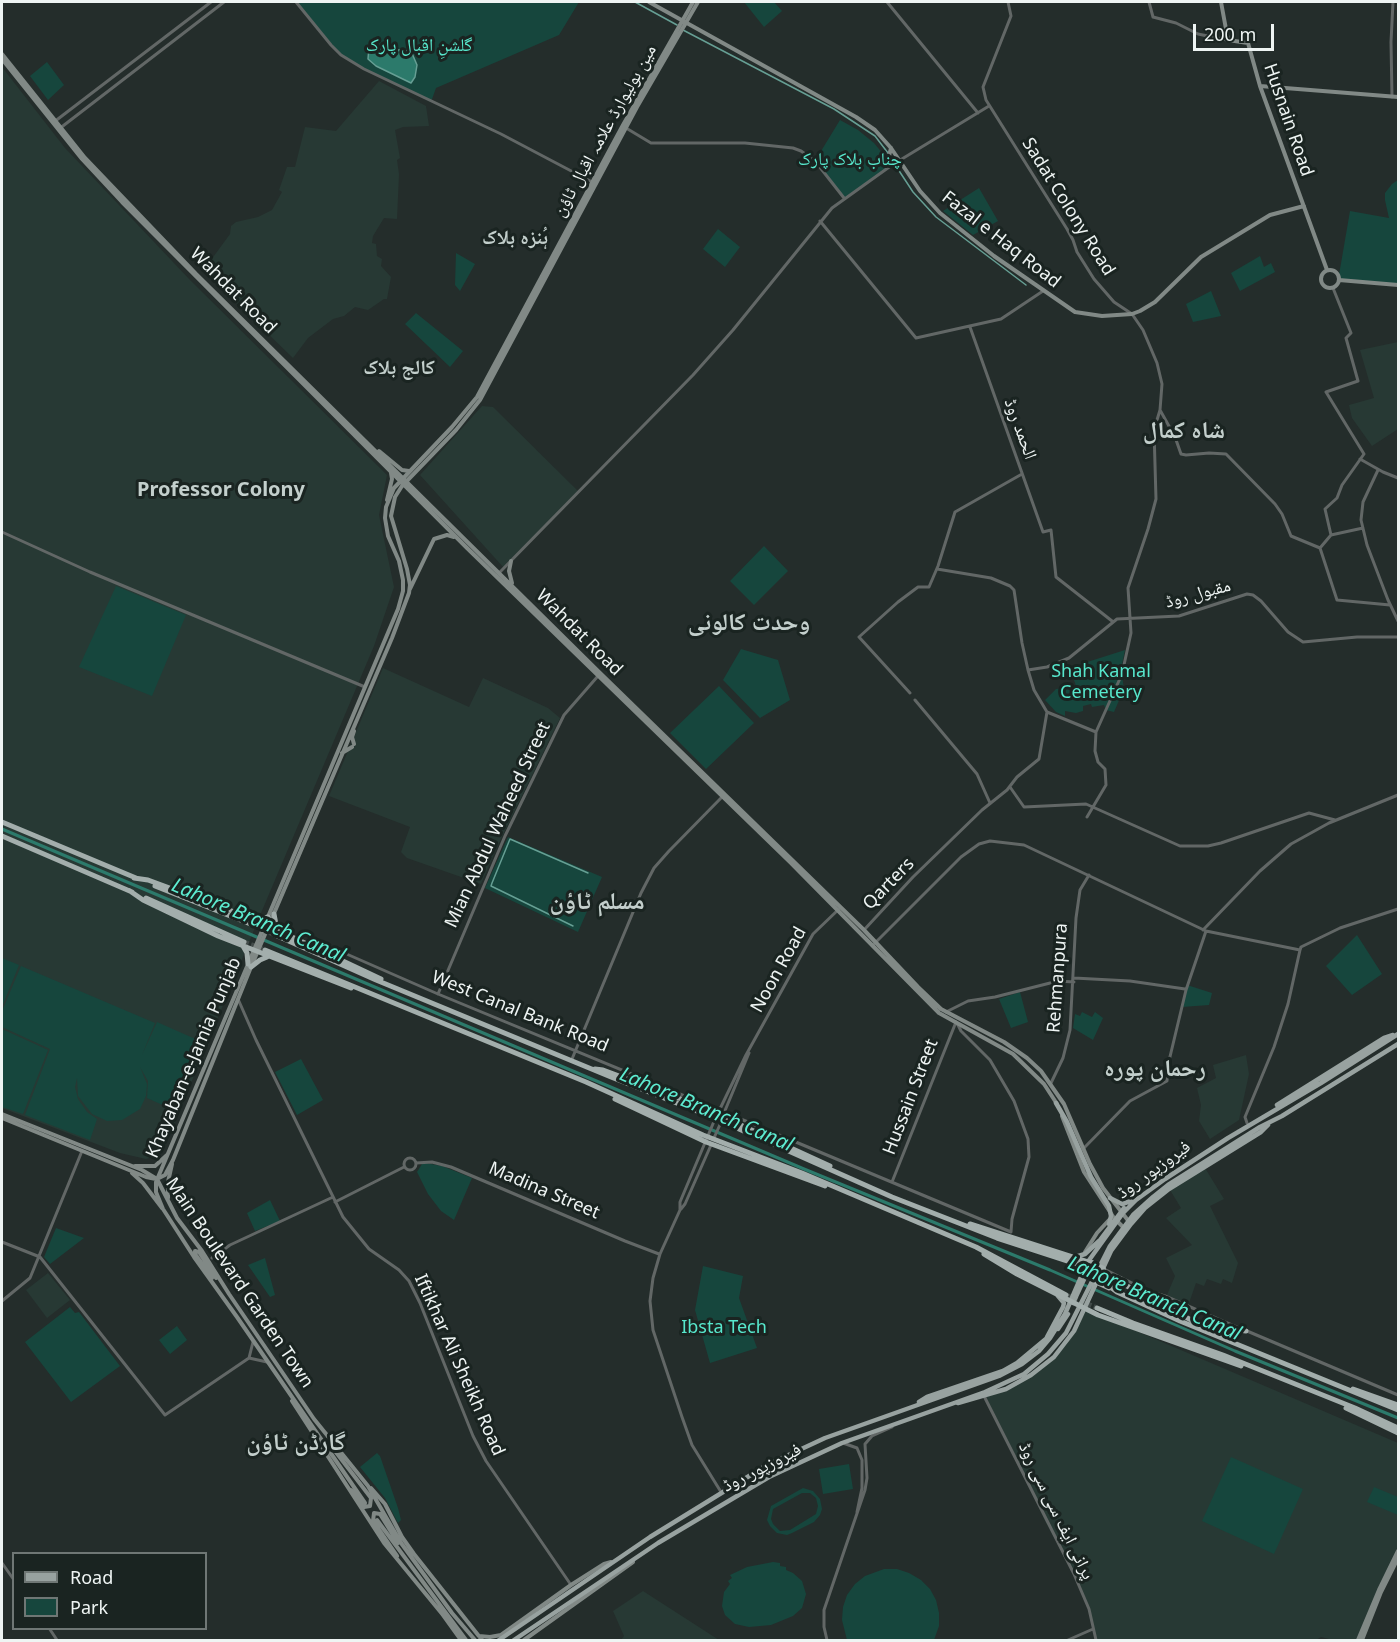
<!DOCTYPE html>
<html>
<head>
<meta charset="utf-8">
<style>
	body { margin:0 }
	#map { position:relative; width:1400px; height:1642px; overflow:hidden; background:#242d2b; font-family:"Noto Sans",sans-serif }
	canvas { display:block }
	.frame { position:absolute; inset:0; border:3px solid #eef4f3; pointer-events:none }
	.legend { position:absolute; left:12px; top:1552px; width:195px; height:78px; box-sizing:border-box; background:#1a2421; border:2px solid #6f7775; margin:0; padding:8px 10px; list-style:none; font-size:18px; color:#eef4f3 }
	.legend li { display:flex; align-items:center; gap:12px; height:30px }
	.legend b { width:30px; border:2px solid #6f7775 }
	.scale { position:absolute; left:1193px; top:24px; width:81px; height:27px; box-sizing:border-box; border:3px solid #eef4f3; border-top:0; padding-left:8px; font-size:18px; line-height:21px; white-space:nowrap; color:#eef4f3; -webkit-text-stroke:4px #1a2421; paint-order:stroke }
</style>
</head>
<body>
<div id="map">
<canvas width="1400" height="1642"></canvas>
<div class="frame"></div>
<ul class="legend">
<li><b style="height:8px;background:#98a2a0"></b>Road</li>
<li><b style="height:16px;background:#16463d"></b>Park</li>
</ul>
<div class="scale">200 m</div>
</div>
<script>
const ctx = document.querySelector('canvas').getContext('2d');
ctx.lineJoin = 'round';
function paint(path, color) { ctx.fillStyle = color; ctx.fill(path, 'evenodd'); }
const poly = rows => new Path2D(rows.map(r => 'M' + r).join(''));
function trace(path, color, width, dash) { ctx.strokeStyle = color; ctx.lineWidth = width; ctx.lineCap = dash ? 'butt' : 'round'; ctx.setLineDash(dash || []); ctx.stroke(path); }
function label(font, color, halo, rows, align = 'center') {
  ctx.font = font + ' "Noto Sans","Noto Naskh Arabic",sans-serif'; ctx.lineWidth = 6; ctx.setLineDash([]); ctx.textBaseline = 'middle'; ctx.strokeStyle = halo; ctx.fillStyle = color; for (const [text, x, y, turn = 0] of rows) {
    ctx.save(); ctx.translate(x, y); ctx.rotate((+turn || 0) * Math.PI / 180); ctx.textAlign = isNaN(turn) ? turn : align; if (halo) ctx.strokeText(text, 0, 0); ctx.fillText(text, 0, 0); ctx.restore();
  }
}
const built = poly([
	[2,67,65,148,190,280,387,475,379,515,394,587,374,646,261,913,163,1151,156,1156,146,1159,120,1153,2,1108],
	[379,81,426,106,429,126,403,127,395,130,400,158,397,160,399,174,397,219,384,218,373,236,372,243,376,244,377,256,382,259,381,266,391,277,387,299,384,299,368,310,355,307,344,316,333,319,308,338,293,358,203,271,230,234,231,226,236,222,258,217,272,210,282,192,279,190,287,167,295,167,305,127,336,131],
	[1398,342,1398,429,1372,446,1352,418,1349,405,1374,398,1360,350],
	[482,406,493,407,579,492,504,568,420,475],
	[383,668,469,707,483,678,548,708,560,718,498,845,481,884,407,858,401,852,410,827,329,796],
	[1246,1055,1249,1074,1239,1120,1210,1139,1199,1121,1201,1105,1197,1088,1216,1078,1213,1065],
	[1205,1168,1224,1199,1210,1206,1238,1263,1232,1283,1223,1279,1221,1284,1207,1279,1204,1286,1196,1283,1188,1306,1167,1295,1175,1276,1166,1258,1192,1245,1166,1218,1181,1208,1170,1190],
	[48,1273,70,1300,47,1318,26,1290],
	[1085,1309,1398,1443,1398,1546,1361,1640,1333,1640,1321,1637,1316,1640,1096,1640,1089,1609,1074,1574,1046,1523,986,1397,1029,1377,1062,1348],
	[643,1591,719,1640,621,1640,624,1636,613,1611]
]);
const green = poly([
	[296,2,579,2,559,35,436,88,431,102,364,69,341,55],
	[744,2,774,2,782,11,764,27],
	[47,62,64,85,48,100,30,76],
	[840,120,858,130,874,143,892,165,844,198,815,161],
	[1398,180,1398,285,1341,281,1339,275,1350,211,1389,218,1385,200,1385,193,1392,184],
	[979,188,998,221,973,235,943,211],
	[718,229,740,247,725,267,703,249],
	[456,253,475,264,460,291,455,285],
	[1260,256,1264,267,1271,263,1275,272,1240,291,1231,273],
	[1211,291,1221,316,1193,322,1186,304],
	[416,313,463,351,450,367,405,324],
	[764,546,788,571,754,605,730,581],
	[116,586,186,615,152,696,79,667],
	[741,649,778,660,790,700,760,718,723,680],
	[1125,650,1121,669,1124,689,1114,712,1106,710,1104,705,1092,707,1091,704,1083,706,1083,711,1076,713,1065,711,1065,716,1056,712,1045,700,1056,689,1076,686,1071,671,1082,668,1081,664],
	[719,686,754,723,706,769,670,733],
	[508,837,602,877,578,932,485,888],
	[1357,935,1382,974,1352,995,1326,966],
	[2,958,19,965,2,1007],
	[21,966,155,1023,142,1055,157,1022,202,1042,176,1111,147,1098,148,1081,140,1067,147,1084,146,1096,140,1109,122,1120,107,1121,92,1114,78,1096,77,1078,75,1087,78,1099,87,1112,97,1119,90,1140,25,1115,50,1049,2,1027,2,1011],
	[1187,985,1212,993,1209,1005,1182,1007],
	[1020,992,1028,1022,1011,1028,999,999],
	[1082,1012,1092,1017,1095,1012,1103,1018,1093,1040,1073,1028,1075,1014,1080,1016],
	[2,1029,48,1050,23,1114,2,1107],
	[301,1059,323,1100,297,1115,275,1072],
	[425,1163,442,1166,472,1178,454,1220,441,1211,428,1194,417,1172,422,1164],
	[270,1200,280,1221,255,1231,247,1213],
	[56,1228,84,1238,50,1264,44,1257],
	[265,1258,275,1295,270,1297,248,1265],
	[703,1266,743,1276,739,1298,757,1348,710,1363,695,1310],
	[70,1307,75,1313,79,1312,120,1366,71,1402,25,1342],
	[177,1326,187,1340,170,1354,159,1340],
	[377,1453,380,1456,398,1508,401,1520,398,1523,385,1498,360,1467],
	[1231,1457,1303,1489,1274,1554,1202,1521],
	[849,1464,853,1489,823,1494,819,1469],
	[1374,1487,1398,1497,1398,1515,1367,1502],
	[803,1488,813,1491,820,1499,822,1509,820,1515,814,1522,792,1533,787,1535,777,1533,770,1526,767,1520,771,1506],
	[802,1493,810,1493,816,1498,818,1506,816,1514,790,1530,780,1531,773,1524,771,1519,773,1509],
	[773,1562,780,1563,780,1566,786,1567,786,1570,793,1573,802,1581,806,1594,802,1608,793,1616,771,1625,749,1627,735,1624,725,1615,722,1606,724,1592,730,1584,728,1581,732,1578,730,1575,747,1567],
	[884,1569,897,1569,909,1573,921,1580,930,1589,936,1600,939,1613,939,1626,934,1640,847,1640,842,1620,843,1607,847,1595,855,1584,865,1576]
]);
const water = poly([
	[369,47,411,51,417,65,415,77,411,83,376,66,368,59,369,47]
]);
const stream = poly([
	[635,2,677,25],
	[683,30,834,109,875,136,888,153],
	[890,157,913,192,936,217,1026,285],
	[573,926,491,886,492,883,510,839,588,873]
]);
const canal = poly([
	[2,829,804,1169,1050,1270,1235,1351,1398,1418]
]);
const trunkTunnel = poly([
	[253,925,273,934],
	[244,942,265,950],
	[1080,1265,1101,1273],
	[1066,1295,1097,1308]
]);
const tertiary = poly([
	[296,2,331,45,341,55,364,69,501,134,594,183],
	[887,2,978,113],
	[1008,2,1011,16,983,87,986,100,1067,229,1073,240,1077,252,1094,279,1114,302,1132,314,1143,330,1157,363,1162,384,1160,410,1154,430,1156,499,1148,529,1128,588,1131,633,1122,674,1096,732,1095,751,1098,762,1105,769,1106,785,1087,817],
	[1149,2,1153,17,1176,23,1198,34,1227,40],
	[1392,97,1391,42,1393,2],
	[54,122,211,2],
	[626,128,651,143,745,143,793,148,801,151,815,161,844,198],
	[59,129,224,2],
	[820,221,916,338,1001,319,1043,291],
	[970,327,1043,532,1051,530,1056,577,1112,621],
	[1160,410,1175,437,1181,454,1186,455,1209,453,1226,454,1275,504,1282,514,1291,536,1320,548,1337,600,1390,605],
	[1360,459,1383,472,1398,478],
	[1378,470,1363,502,1361,520,1367,545,1388,600,1398,621],
	[2,532,90,572,365,687],
	[1331,535,1363,528],
	[1320,548,1331,535,1325,509,1337,498,1342,485,1364,454,1326,392,1358,381,1346,338,1351,333,1333,288],
	[937,569,991,578,1010,586,1014,590,1022,643,1028,670],
	[500,572,693,375,733,330,832,208,892,165,989,106],
	[910,693,859,637,898,602,918,587,929,587,938,566,955,512,1022,474],
	[915,700,977,774,990,803],
	[1096,732,1047,712,1034,690,1028,670,1047,667,1069,658,1117,619,1179,616,1247,594,1253,595,1261,601,1288,632,1303,642,1357,637,1398,637],
	[1010,787,1024,807,1086,804,1180,846,1208,846,1221,843,1309,813,1335,820],
	[864,930,913,877,982,810,1007,790,1017,777,1039,759,1047,712],
	[1203,930,1260,871,1291,844,1329,823,1398,795],
	[310,938,438,994,721,1111],
	[874,944,961,857,979,844,990,841,1024,845,1206,931,1300,950,1301,947,1340,928,1398,909],
	[1074,978,1130,981,1185,989],
	[438,994,505,836,564,715,598,676],
	[238,999,256,1040,343,1217,369,1249,399,1270,409,1281,420,1303,473,1436,486,1461,571,1585],
	[946,1012,968,1001,995,997,1058,981,1074,982],
	[957,1023,961,1031,990,1060,1014,1101,1028,1139,1029,1157,1012,1219,1011,1232],
	[572,1059,641,893,654,868,669,851,723,796],
	[1051,1083,1063,1058,1070,1030,1076,918,1080,890,1089,875],
	[724,1112,1011,1232],
	[718,1113,746,1055,813,934,839,909],
	[724,1113,749,1053],
	[715,1119,680,1202,680,1210,660,1254,653,1278,650,1301,653,1330,682,1417,692,1445,721,1492],
	[1247,1123,1245,1117,1274,1047,1288,1004,1300,950],
	[714,1138,722,1120],
	[1083,1149,1130,1101,1167,1081,1168,1065,1186,990,1206,931],
	'404 1164a6 6 0 1 1 12 0a6 6 0 1 1-12 0Z',
	[416,1163,432,1162,451,1167,625,1241,659,1254],
	[892,1182,956,1022],
	[335,1202,404,1167],
	[681,1209,685,1204,711,1145],
	[2,1242,40,1257,165,1415,249,1358,253,1342],
	[212,1258,230,1245,333,1197],
	[1104,1269,1148,1291,1165,1296,1241,1329],
	[2,1301,30,1278,82,1151],
	[1247,1331,1398,1395],
	[249,1358,267,1362],
	[984,1396,1074,1574,1089,1609,1096,1640],
	[843,1443,857,1448,862,1460,862,1488,857,1512],
	[2,1563,14,1580],
	[49,1628,57,1640],
	[827,1640,824,1627,824,1610,865,1490,867,1478,865,1444,872,1436,892,1427],
	[1068,1640,1093,1629]
]);
const secondary = poly([
	[649,2,856,117,875,130,891,148,920,191,940,213,994,256,1075,312,1102,316,1132,314,1140,311,1155,302,1201,257,1270,215,1304,206],
	[1221,2,1228,40,1248,43,1260,86,1327,270],
	[2,54,85,158,196,274,599,672,864,930,918,987,941,1009,1004,1042,1027,1058,1041,1071,1064,1104,1090,1164,1103,1188,1130,1223],
	[2,59,82,159,122,202,467,548,790,862,939,1013,1013,1054,1044,1084,1057,1104],
	[1260,86,1398,97],
	[888,160,891,148],
	'1321 279a9 9 0 1 1 18 0a9 9 0 1 1-18 0Z',
	[1339,280,1398,285],
	[379,451,402,470,409,471],
	[387,500,392,479,391,473],
	[511,561,509,571,512,583],
	[410,589,434,539,447,535,454,537],
	[354,744,352,737,354,731],
	[342,753,352,747],
	[2,1114,142,1170,157,1179,177,1218,202,1251,229,1294,314,1419,368,1486,401,1543,452,1613,475,1640],
	[1062,1116,1084,1172,1114,1218,1125,1229],
	[2,1118,146,1177,156,1179],
	[135,1166,155,1166,167,1155],
	[132,1173,143,1183,162,1208],
	[157,1179,165,1175,173,1160,251,967,392,638,409,593,410,585,407,569,391,516,395,497,402,486,456,430,480,400,637,107,698,2],
	[168,1198,168,1182,172,1164],
	[1085,1252,1097,1233,1109,1220],
	[212,1278,195,1254,195,1251,199,1252,216,1278],
	[292,1401,384,1543,443,1615,461,1640],
	[335,1451,371,1498,370,1506,364,1507,351,1490],
	[371,1488,385,1504,402,1537,414,1554,482,1640],
	[365,1503,237,1317,194,1257,163,1209,156,1192,156,1182,398,609,403,591,403,580,399,561,388,536,385,518,386,507,394,488,452,427,477,397,623,125,693,2],
	[377,1520,466,1640],
	[397,1556,373,1521,374,1513,380,1514,398,1543],
	[479,1636,490,1637,501,1635,571,1585,604,1564,611,1562],
	[524,1640,633,1562],
	[1358,1640,1379,1590,1398,1551],
	[1362,1640,1381,1592,1398,1558]
]);
const primary = poly([
	[1056,1103,1067,1122,1091,1177,1109,1206,1111,1216,1109,1224],
	[1277,1105,1384,1038,1393,1035],
	[1110,1198,1122,1204,1131,1201],
	[1100,1240,1124,1208],
	[1075,1257,1085,1254,1099,1241],
	[1073,1303,1092,1262],
	[1058,1329,1068,1314],
	[1047,1337,1063,1307,1064,1303,1058,1296],
	[919,1402,927,1397,1003,1371,1017,1363,1047,1338],
	[958,1403,1006,1389,1031,1375,1054,1357,1074,1331,1111,1251,1131,1224,1145,1208,1169,1189,1261,1132,1268,1125],
	[499,1640,650,1537,767,1465,825,1438,999,1376,1022,1364,1039,1351,1050,1338,1065,1314,1087,1263,1123,1213,1136,1200,1165,1179,1228,1138,1321,1083,1398,1034],
	[514,1640,658,1543,769,1477,842,1443,985,1392,1024,1374,1048,1354,1066,1333,1110,1246,1133,1215,1153,1197,1168,1185,1260,1127,1282,1116,1398,1044]
]);
const trunk = poly([
	[2,822,136,878],
	[2,836,132,892],
	[134,878,148,880,256,920,381,979],
	[155,886,253,925],
	[130,891,143,900,218,936,351,988],
	[146,898,244,942],
	[274,914,277,930],
	[257,920,268,917],
	[273,934,376,980,611,1077,712,1117,892,1197,997,1238,1080,1265],
	[243,946,247,953,248,964],
	[265,950,586,1082,703,1135,802,1173,976,1247,1066,1295],
	[251,967,260,960,267,957],
	[595,1069,603,1070,697,1105,830,1166],
	[615,1099,706,1142,825,1186],
	[970,1224,1091,1263,1103,1268,1108,1285,1117,1292,1180,1321,1398,1410],
	[984,1254,1017,1274,1098,1315,1241,1366],
	[1110,1277,1210,1330],
	[1096,1282,1109,1288],
	[1097,1308,1133,1323,1223,1355,1355,1408,1398,1428],
	[1206,1326,1246,1331],
	[1353,1389,1398,1405],
	[1346,1408,1398,1433]
]);
const parkNames = [
	["گلشنِ اقبال پارک",419,46],
	["چناب بلاک پارک",850,160],
	["Shah Kamal",1101,672],
	["Cemetery",1101,693],
	["Ibsta Tech",724,1328]
];
const streetNames = [
	["Husnain Road",1288,120,71],
	["مین بولیوارڈ علامہ اقبال ٹاؤن",605,131,-61],
	["Sadat Colony Road",1068,207,58],
	["Fazal e Haq Road",1001,240,38],
	["Wahdat Road",233,291,45],
	["الحمد روڈ",1020,429,70],
	["مقبول روڈ",1198,594,-15],
	["Wahdat Road",579,633,45],
	["Mian Abdul Waheed Street",498,825,-65],
	["Qarters",889,884,-46],
	["Noon Road",779,970,-61],
	["Rehmanpura",1058,978,-86],
	["West Canal Bank Road",520,1012,22],
	["Khayaban-e-Jamia Punjab",194,1058,-67],
	["Hussain Street",911,1097,-69],
	["فیروزپور روڈ",1154,1170,-36],
	["Madina Street",544,1191,23],
	["Main Boulevard Garden Town",239,1283,56],
	["Iftikhar Ali Sheikh Road",459,1365,66],
	["فیروزپور روڈ",762,1468,-27],
	["پرانی ایف سی سی روڈ",1056,1511,64]
];
const neighbourhoodNames = [
	["ہُنزہ بلاک",515,238],
	["کالج بلاک",399,368],
	["Professor Colony",221,490]
];
const waterNames = [
	["Lahore Branch Canal",258,921,23],
	["Lahore Branch Canal",706,1110,23],
	["Lahore Branch Canal",1154,1299,23]
];
const districtNames = [
	["شاہ کمال",1184,431],
	["وحدت کالونی",749,623],
	["مسلم ٹاؤن",597,902],
	["رحمان پورہ",1155,1069],
	["گارڈن ٹاؤن",296,1443]
];
paint(built, '#273934');
paint(green, '#16463d');
paint(water, '#2c7a6b');
trace(water, '#669f94', 1.5);
trace(stream, '#669f94', 1.5);
trace(canal, '#2c7a6b', 3);
trace(trunkTunnel, '#424b49', 5, [5, 2.5]);
trace(tertiary, '#626766', 3);
trace(secondary, '#818986', 4);
trace(primary, '#98a2a0', 4.5);
trace(trunk, '#a3aeac', 5);
label('18px', '#57e7cc', '#1a2421', parkNames);
label('18px', '#eef4f3', '#1a2421', streetNames);
label('bold 20px', '#c3cfcc', '#1a2421', neighbourhoodNames);
label('italic 20px', '#5decd1', '#1a2421', waterNames);
label('bold 24px', '#c3cfcc', '#1a2421', districtNames);
</script>
</body>
</html>
